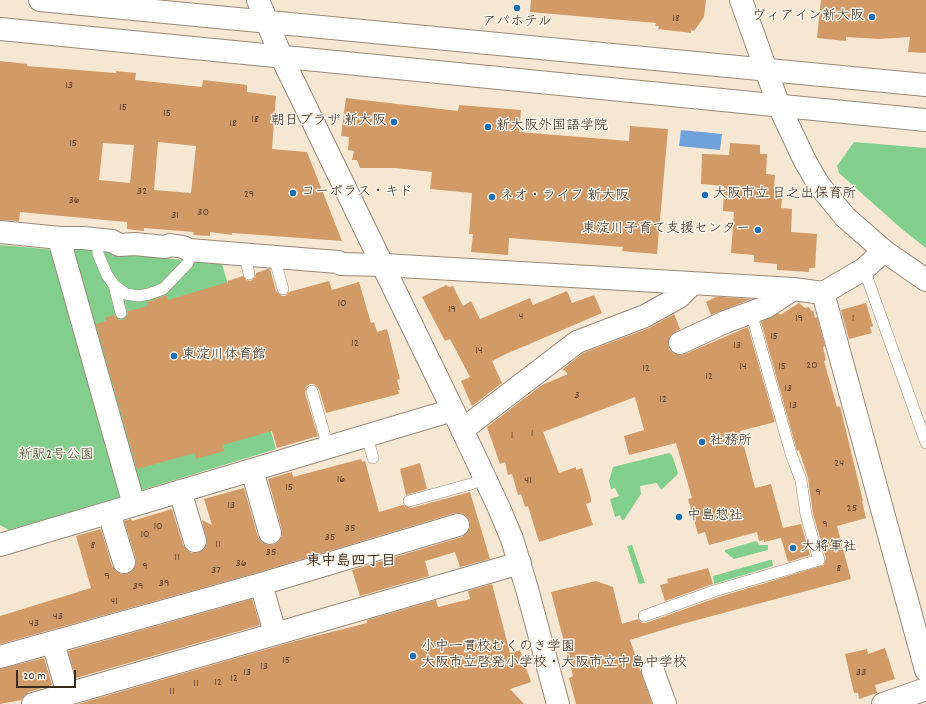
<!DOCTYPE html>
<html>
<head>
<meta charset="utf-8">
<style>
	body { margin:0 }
	#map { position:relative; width:926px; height:704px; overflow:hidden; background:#f5e7d2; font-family:Dekko,sans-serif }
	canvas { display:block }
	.scale { position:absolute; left:16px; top:670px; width:60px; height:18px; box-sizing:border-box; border:2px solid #3b2a1e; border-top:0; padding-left:5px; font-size:12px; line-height:14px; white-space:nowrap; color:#3b2a1e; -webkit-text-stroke:3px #f7f3e8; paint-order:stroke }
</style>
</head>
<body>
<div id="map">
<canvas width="926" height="704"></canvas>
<div class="scale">20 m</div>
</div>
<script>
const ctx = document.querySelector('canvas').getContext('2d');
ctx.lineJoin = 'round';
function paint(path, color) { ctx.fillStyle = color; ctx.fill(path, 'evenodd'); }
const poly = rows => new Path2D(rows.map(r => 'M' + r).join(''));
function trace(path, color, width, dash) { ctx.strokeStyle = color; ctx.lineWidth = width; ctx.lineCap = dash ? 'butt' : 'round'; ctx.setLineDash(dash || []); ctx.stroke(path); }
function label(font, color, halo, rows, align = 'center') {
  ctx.font = font + ' Dekko,"Klee One",sans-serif'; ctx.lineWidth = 3; ctx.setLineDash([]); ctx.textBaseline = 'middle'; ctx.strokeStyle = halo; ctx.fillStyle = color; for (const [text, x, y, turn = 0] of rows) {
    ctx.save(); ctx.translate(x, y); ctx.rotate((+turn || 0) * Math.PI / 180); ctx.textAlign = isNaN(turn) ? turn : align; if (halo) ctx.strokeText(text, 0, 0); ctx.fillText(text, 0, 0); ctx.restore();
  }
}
const green = poly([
	[854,142,926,148,926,248,903,230,839,173,837,166],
	[0,245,57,250,125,496,9,530,0,525],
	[76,249,222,264,276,449,142,490,135,485,71,255],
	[669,453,672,455,678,473,677,475,661,490,657,483,640,486,641,494,624,520,622,520,620,515,615,517,610,499,619,496,615,488,611,489,609,481,613,467],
	[756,541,760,545,768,545,768,550,734,559,725,552,725,550],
	[632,545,645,583,639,584,627,546],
	[770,560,772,560,773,566,714,584,713,576]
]);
const water = poly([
	[681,130,722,134,720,150,679,146]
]);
const building = poly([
	[531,0,706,0,704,17,694,31,691,30,691,33,658,29,659,26,655,26,656,23,530,12],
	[821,0,926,0,926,53,908,52,910,37,879,39,846,37,846,41,817,38],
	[0,61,27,64,27,66,116,73,116,71,136,73,135,80,202,87,203,80,247,85,247,92,276,96,272,149,307,152,342,241,232,233,232,235,210,232,210,236,193,235,194,232,144,228,144,231,127,229,127,222,20,212,19,221,0,220],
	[158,142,196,146,191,193,154,190],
	[103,143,134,145,130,183,99,180],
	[346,98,458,111,459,105,521,110,519,132,629,141,630,126,668,129,657,254,622,251,623,247,509,238,508,255,471,252,473,234,469,234,472,193,430,189,432,172,395,168,360,168,357,160,352,160,354,151,348,150,349,137,341,136],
	[730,143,760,145,760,154,767,154,766,174,775,175,774,187,783,187,781,208,792,209,791,232,817,234,815,268,809,268,809,272,777,270,777,264,754,262,754,255,731,253,734,212,723,211,724,186,701,184,702,154,729,155],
	[268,269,270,269,276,291,282,296,285,296,289,292,329,281,332,290,359,282,371,323,374,322,377,332,387,329,400,379,397,380,400,390,398,390,399,394,326,413,319,389,314,384,310,384,307,386,305,393,318,436,277,448,272,431,223,445,224,451,196,459,195,453,137,469,96,324,106,321,105,318,114,315,119,320,123,320,128,315,128,311,148,306,147,302,167,295,168,300,228,282,228,281,243,276,246,280,251,281,255,277,256,273],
	[446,285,449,287,453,286,463,306,471,301,480,319,530,298,533,305,567,291,572,303,594,295,602,313,506,354,492,361,502,383,472,406,461,381,470,377,450,339,445,341,422,297],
	[716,297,721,297,751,299,711,315,706,302],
	[799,303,805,308,809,307,811,311,813,310,815,318,817,317,825,346,823,347,826,360,824,361,837,407,840,406,863,501,862,501,866,518,837,526,851,579,682,624,630,640,652,704,576,704,569,678,573,676,551,592,596,581,613,587,622,624,638,619,642,623,646,623,716,598,824,565,826,558,813,514,808,478,799,450,797,451,761,322,779,313,780,315],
	[866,303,873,326,870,327,872,333,849,339,841,310],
	[674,314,680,329,670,336,668,342,669,349,673,353,679,355,685,354,748,327,775,422,740,431,755,488,771,484,783,528,801,524,810,555,788,562,781,538,764,542,764,540,759,541,757,532,709,545,705,532,698,534,688,499,692,498,676,443,629,455,624,436,644,430,635,397,543,432,559,473,576,467,576,470,582,468,591,498,591,502,586,504,593,525,539,542,528,506,525,507,521,494,518,495,512,474,508,475,505,462,500,464,487,427,542,385,568,374,563,369,583,353,649,328],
	[361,459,362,462,365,461,379,512,403,505,411,508,470,492,490,559,460,567,455,552,425,561,429,576,360,596,352,570,462,537,467,533,470,528,470,522,466,516,461,513,455,513,256,573,0,644,0,616,91,588,76,536,101,529,112,566,116,571,122,574,127,574,133,570,136,564,136,559,124,521,131,519,132,521,172,509,183,545,187,550,192,553,198,553,204,549,207,543,202,520,212,525,204,499,244,488,258,537,262,542,267,545,273,545,279,541,282,536,282,530,268,479,292,472,293,477],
	[420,463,427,489,406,495,400,469],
	[708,568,713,584,665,601,660,585,668,583,667,579],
	[492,584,510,653,520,650,531,682,510,689,524,704,78,704,292,642,367,623,367,620,436,600,438,607,470,599,468,591],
	[252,599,260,625,76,678,68,651],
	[885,648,895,679,875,685,877,693,859,699,858,693,854,693,845,654,867,649,868,654],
	[44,658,52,685,29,692,21,700,0,704,0,669]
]);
const lane = poly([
	[98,240,98,254,107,275,114,285,126,294,138,296,149,294,163,289,188,263,189,250],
	[245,254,249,274],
	[274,257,283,289],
	[864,269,926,443],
	[114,285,121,313],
	[312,391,328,447],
	[367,436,373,458],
	[409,501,471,484,486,478],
	[644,616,714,591,819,560,806,515,801,480,791,454,751,312]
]);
const street = poly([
	[0,232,60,238,83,238,112,241,119,245,135,244,165,247,170,245,183,247,189,250,338,262,341,264,384,265,793,289,823,293,864,269,884,251],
	[60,238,61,246,134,505],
	[823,293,926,670],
	[680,343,725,322,766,307,793,289],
	[462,430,577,342,645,316,679,297,692,284],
	[252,470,270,533],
	[180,491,195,541],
	[109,513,124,562],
	[0,545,453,410,499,508,512,539,527,589,558,704],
	[261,584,275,633],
	[53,643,68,694],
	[0,657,261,584,458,525],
	[653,671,665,704],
	[33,704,520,563]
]);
const secondary = poly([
	[40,0,926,85],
	[258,0,281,56,453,410],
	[741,0,779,106,805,161,819,185,845,217,884,251,926,280],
	[0,29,926,120],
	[883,704,926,689]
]);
const markers = [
	[517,8,4,"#1f6fb2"],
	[872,17,4,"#1f6fb2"],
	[394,122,4,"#1f6fb2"],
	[488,127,4,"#1f6fb2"],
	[293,193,4,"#1f6fb2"],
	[705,195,4,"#1f6fb2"],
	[492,197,4,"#1f6fb2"],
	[758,230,4,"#1f6fb2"],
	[174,356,4,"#1f6fb2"],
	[702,442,4,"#1f6fb2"],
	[679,517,4,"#1f6fb2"],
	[793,548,4,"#1f6fb2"],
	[413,656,4,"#1f6fb2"]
];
const numberNames = [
	["18",676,19],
	["13",69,86],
	["15",123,108],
	["15",167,114],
	["18",255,120],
	["18",233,124],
	["15",73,144],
	["32",142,192],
	["29",249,195],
	["36",74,201],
	["30",203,213],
	["31",175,216],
	["10",342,304],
	["19",452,310],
	["4",521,317],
	["19",799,319],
	["1",853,319],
	["15",774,337],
	["12",355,344],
	["13",737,346],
	["14",479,351],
	["20",812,366],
	["14",743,367],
	["15",782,367],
	["12",646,369],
	["12",709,377],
	["13",788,389],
	["3",577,396],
	["12",663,400],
	["13",793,406],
	["1",532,434],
	["1",512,436],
	["24",839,464],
	["16",341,480],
	["41",528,481],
	["15",289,488],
	["9",818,493],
	["13",231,506],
	["25",852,509],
	["9",825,525],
	["10",158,527],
	["35",350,529],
	["10",145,535],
	["35",330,538],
	["11",218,545],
	["8",93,546],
	["35",271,553],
	["11",177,558],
	["36",241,564],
	["9",145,567],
	["8",839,569],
	["37",216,571],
	["9",107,577],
	["39",164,584],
	["39",138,587],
	["41",114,602],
	["43",58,617],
	["43",34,624],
	["15",286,661],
	["13",264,667],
	["13",247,673],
	["33",861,673],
	["12",234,679],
	["12",218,683],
	["11",196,684],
	["11",172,692]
];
const poiNames = [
	["ヴィアイン新大阪",864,17,"right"],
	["アパホテル",517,23,"center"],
	["朝日プラザ 新大阪",386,122,"right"],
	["新大阪外国語学院",496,127],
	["コーポラス・キド",301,193],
	["大阪市立 日之出保育所",713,195],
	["ネオ・ライフ 新大阪",500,197],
	["東淀川子育て支援センター",750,230,"right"],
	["東淀川体育館",182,356],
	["社務所",710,442],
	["中島惣社",687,517],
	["大將軍社",801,548],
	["小中一貫校むくのき学園",421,648],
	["大阪市立啓発小学校・大阪市立中島中学校",421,664]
];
const parkNames = [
	["新駅2号公園",56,456]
];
const neighbourhoodNames = [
	["東中島四丁目",351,563]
];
paint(green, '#82cf8d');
paint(water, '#70a1da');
paint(building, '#d29a66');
trace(lane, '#988878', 12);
trace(street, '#988878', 24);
trace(secondary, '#988878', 24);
trace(lane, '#fff', 11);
trace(street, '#fff', 22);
trace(secondary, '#fff', 22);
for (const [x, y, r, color] of markers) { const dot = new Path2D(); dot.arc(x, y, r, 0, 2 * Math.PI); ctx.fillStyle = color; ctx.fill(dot); trace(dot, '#f7f3e8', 1.5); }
label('12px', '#614630', null, numberNames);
label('14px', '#3b2a1e', '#f7f3e8', poiNames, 'left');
label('14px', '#4d533a', '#f7f3e8', parkNames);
label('bold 15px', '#3b2a1e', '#f7f3e8', neighbourhoodNames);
</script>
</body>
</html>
